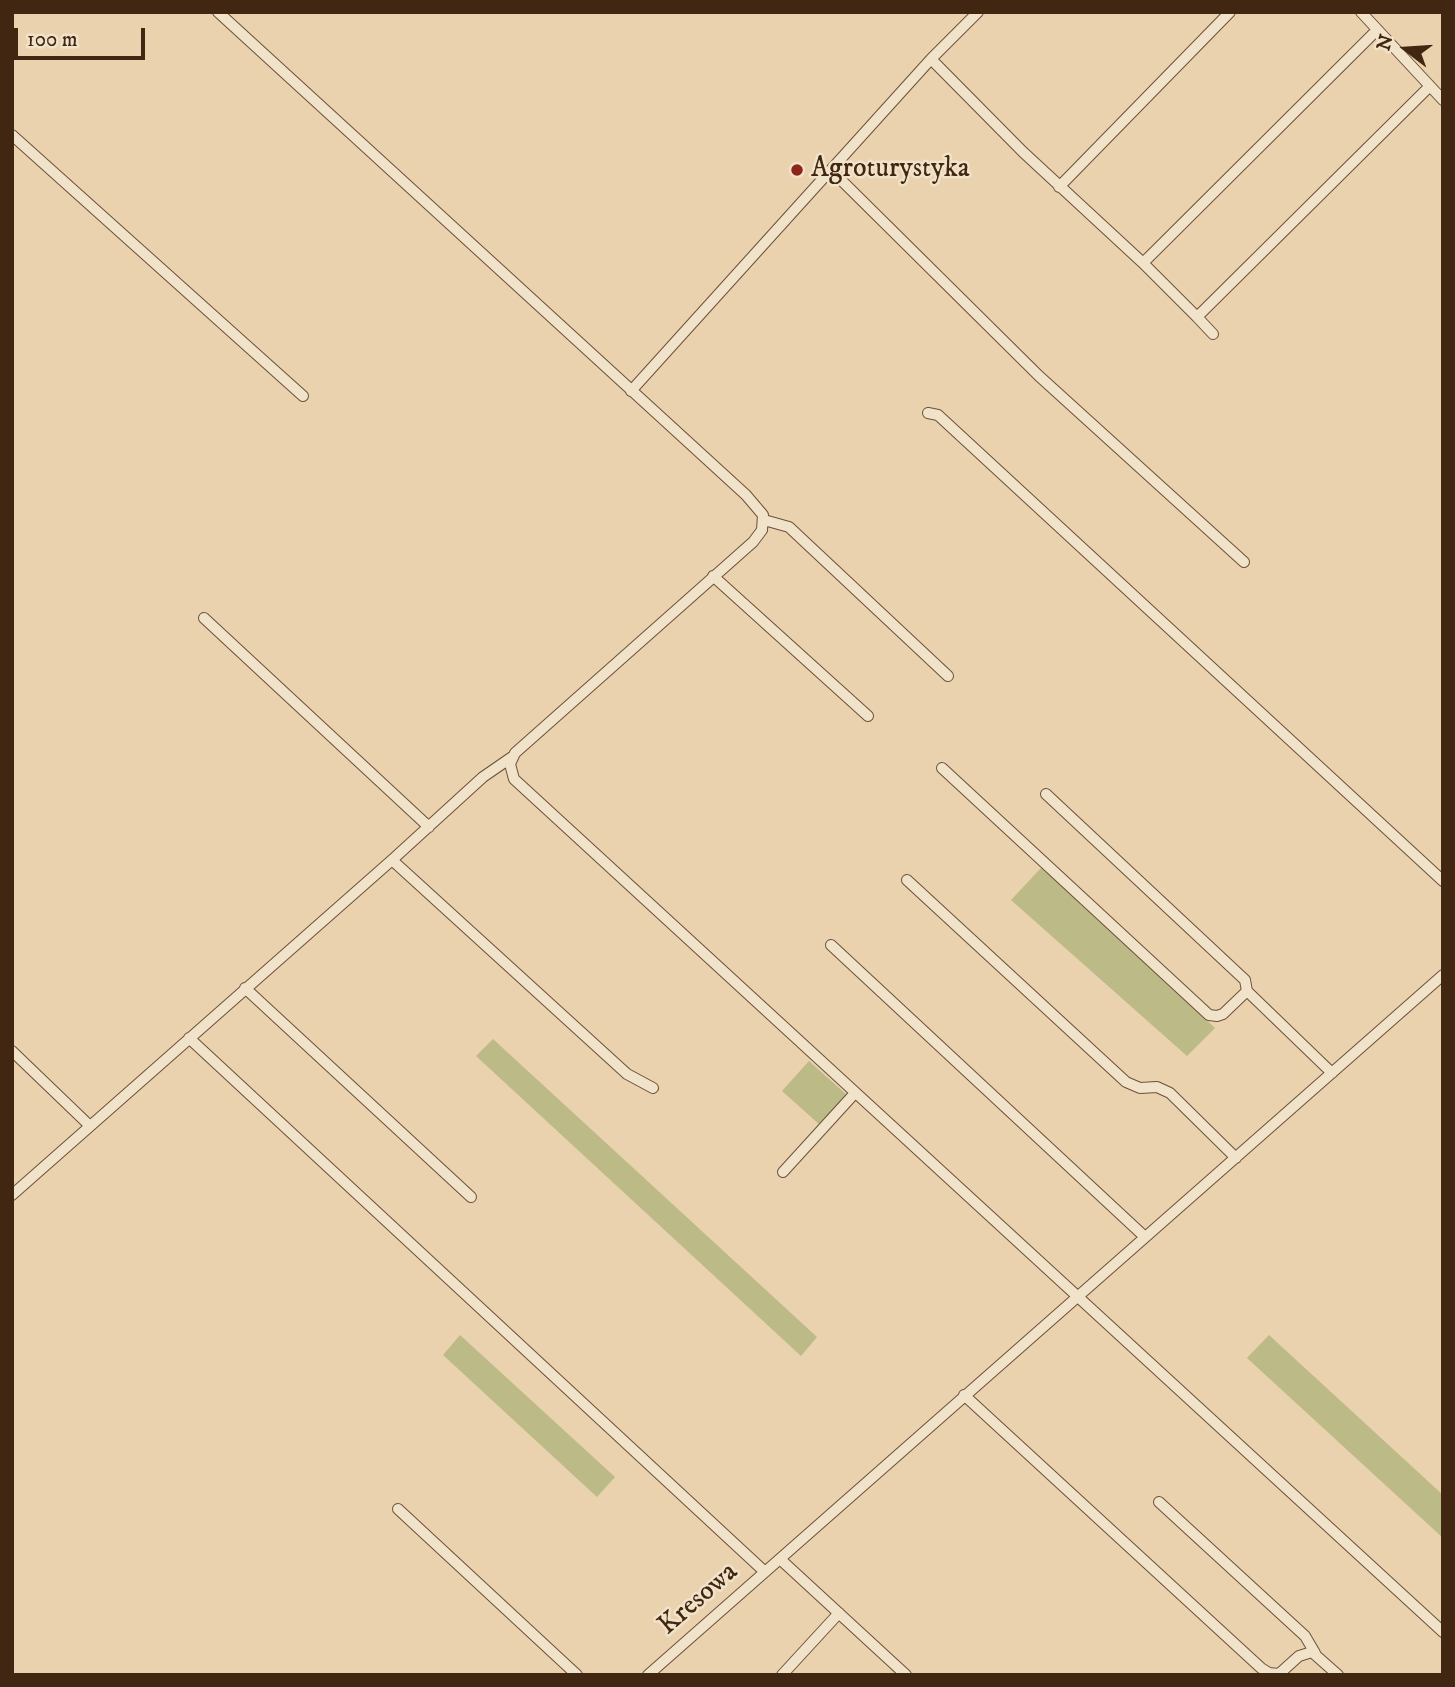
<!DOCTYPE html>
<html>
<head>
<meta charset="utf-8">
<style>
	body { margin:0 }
	#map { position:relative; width:1455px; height:1687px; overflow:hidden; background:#ead2ae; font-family:"IM FELL DW Pica",serif }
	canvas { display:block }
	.frame { position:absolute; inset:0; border:14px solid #412611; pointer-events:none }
	.north { position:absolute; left:1371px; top:14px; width:70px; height:70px; -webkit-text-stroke:5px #f1e2ca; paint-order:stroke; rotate:287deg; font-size:19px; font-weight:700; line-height:28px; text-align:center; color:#412611 }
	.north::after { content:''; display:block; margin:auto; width:24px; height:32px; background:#412611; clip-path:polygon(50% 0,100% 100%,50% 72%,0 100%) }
	.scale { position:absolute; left:14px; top:28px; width:131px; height:32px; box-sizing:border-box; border:4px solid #412611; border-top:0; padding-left:9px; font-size:21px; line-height:24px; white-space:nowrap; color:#412611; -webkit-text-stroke:5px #f1e2ca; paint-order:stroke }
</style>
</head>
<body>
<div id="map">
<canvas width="1455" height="1687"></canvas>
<div class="frame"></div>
<div class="north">N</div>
<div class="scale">100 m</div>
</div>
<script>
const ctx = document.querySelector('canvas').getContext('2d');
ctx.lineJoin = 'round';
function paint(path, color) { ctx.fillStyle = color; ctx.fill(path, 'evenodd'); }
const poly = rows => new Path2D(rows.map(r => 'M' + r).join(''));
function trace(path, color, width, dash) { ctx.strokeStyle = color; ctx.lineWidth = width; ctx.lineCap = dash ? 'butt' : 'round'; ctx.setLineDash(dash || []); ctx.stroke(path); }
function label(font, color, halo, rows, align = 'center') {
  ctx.font = font + ' "IM FELL DW Pica",serif'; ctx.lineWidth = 5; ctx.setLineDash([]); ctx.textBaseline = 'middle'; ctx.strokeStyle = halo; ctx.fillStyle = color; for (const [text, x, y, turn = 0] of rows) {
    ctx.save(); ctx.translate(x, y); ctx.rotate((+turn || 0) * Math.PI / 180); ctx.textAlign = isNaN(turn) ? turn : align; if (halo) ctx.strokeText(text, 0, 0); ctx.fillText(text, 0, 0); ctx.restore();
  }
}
const green = poly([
	[1042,867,1215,1028,1187,1056,1011,900],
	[493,1039,817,1337,801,1356,476,1056],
	[809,1061,848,1096,821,1126,782,1091],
	[460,1335,615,1477,597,1497,443,1355],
	[1269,1335,1443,1495,1443,1538,1247,1358]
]);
const minor = poly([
	[218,12,746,495,763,515,762,530,753,542,515,753,510,764,514,779,1443,1632],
	[1361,12,1443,100],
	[1377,30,1143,263,1197,317,1430,86],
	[931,59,1023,152,1143,263],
	[12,135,303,396],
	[831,170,1039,376,1244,562],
	[1059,187,1230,12],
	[1197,317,1213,334],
	[631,391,931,59,978,12],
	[928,413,938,415,1443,881],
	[764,520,789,527,948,676],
	[713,576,868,716],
	[204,618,429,827],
	[942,768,1209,1015,1217,1016,1223,1014,1247,991,1332,1073],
	[1046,794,1245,980,1247,991],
	[392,860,627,1074,653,1088],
	[907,880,1126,1082,1140,1088,1157,1087,1170,1093,1236,1158],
	[831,945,1145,1237],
	[245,988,471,1197],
	[189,1038,765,1572],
	[12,1051,89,1125],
	[783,1172,855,1093],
	[12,1195,392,860,483,777,512,757],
	[964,1395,1261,1668,1269,1673,1279,1674,1299,1656,1312,1652,1338,1675],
	[1159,1502,1305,1636,1315,1653],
	[398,1509,577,1675],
	[780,1559,906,1675],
	[648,1675,1443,975],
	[782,1675,839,1613]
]);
const markers = [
	[797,170,7,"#8f2418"]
];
const poiNames = [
	["Agroturystyka",811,170]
];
const streetNames = [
	["Kresowa",699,1600,-41]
];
paint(green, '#bcba86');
trace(minor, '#6b5138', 12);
trace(minor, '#f1e2ca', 10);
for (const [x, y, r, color] of markers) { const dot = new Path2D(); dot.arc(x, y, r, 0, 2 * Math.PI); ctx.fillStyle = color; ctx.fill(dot); trace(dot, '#f1e2ca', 2.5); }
label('28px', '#412611', '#f1e2ca', poiNames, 'left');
label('28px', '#412611', '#f1e2ca', streetNames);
</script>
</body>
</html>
